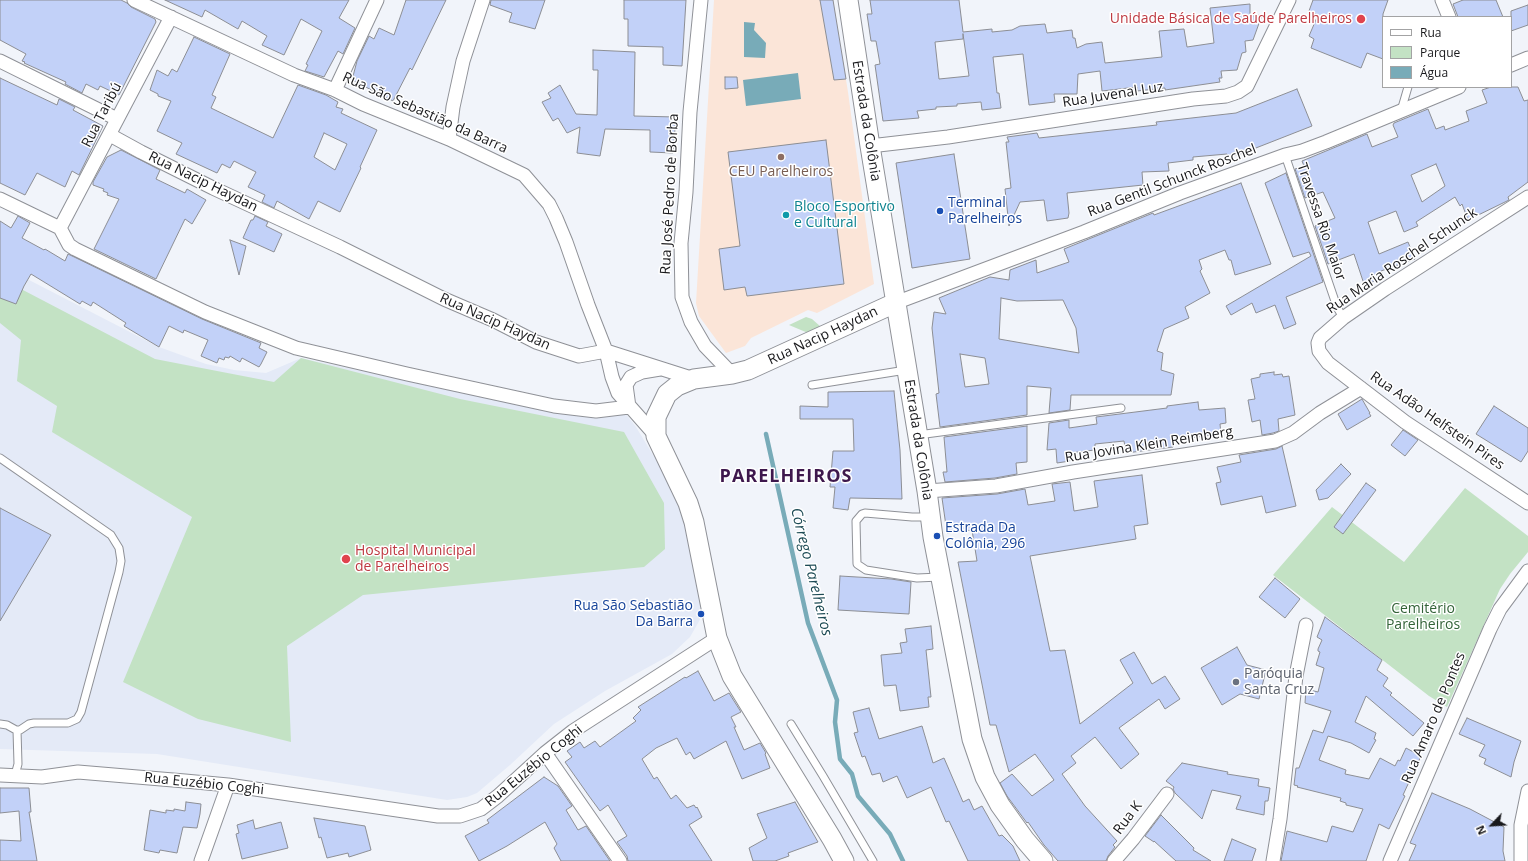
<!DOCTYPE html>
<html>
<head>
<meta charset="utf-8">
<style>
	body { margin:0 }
	#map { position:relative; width:1528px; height:861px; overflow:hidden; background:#f1f4fa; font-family:"Open Sans",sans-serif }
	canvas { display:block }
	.legend { position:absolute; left:1382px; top:16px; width:130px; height:72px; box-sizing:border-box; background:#fff; border:1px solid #a3a3a4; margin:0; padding:5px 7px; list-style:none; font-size:12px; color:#19191c }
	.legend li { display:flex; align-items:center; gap:8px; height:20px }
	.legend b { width:20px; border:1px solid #a3a3a4 }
	.north { position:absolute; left:1472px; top:805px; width:40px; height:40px; -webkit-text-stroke:3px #fff; paint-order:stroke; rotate:245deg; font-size:11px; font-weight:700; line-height:16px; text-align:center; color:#19191c }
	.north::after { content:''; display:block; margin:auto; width:14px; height:18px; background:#19191c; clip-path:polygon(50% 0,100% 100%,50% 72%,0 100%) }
</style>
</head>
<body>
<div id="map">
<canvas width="1528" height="861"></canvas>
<ul class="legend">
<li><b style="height:5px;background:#fff"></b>Rua</li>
<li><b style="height:11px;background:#c3e2c4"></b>Parque</li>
<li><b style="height:11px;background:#78abb8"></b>Água</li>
</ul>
<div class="north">N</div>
</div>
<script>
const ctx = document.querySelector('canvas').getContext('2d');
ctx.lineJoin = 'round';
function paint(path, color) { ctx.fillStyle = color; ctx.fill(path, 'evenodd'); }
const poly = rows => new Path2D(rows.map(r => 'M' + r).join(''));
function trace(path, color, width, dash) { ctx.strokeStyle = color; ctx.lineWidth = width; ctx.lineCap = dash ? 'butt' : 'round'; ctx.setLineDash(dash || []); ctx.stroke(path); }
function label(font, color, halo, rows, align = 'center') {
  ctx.font = font + ' "Open Sans",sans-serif'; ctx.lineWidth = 3; ctx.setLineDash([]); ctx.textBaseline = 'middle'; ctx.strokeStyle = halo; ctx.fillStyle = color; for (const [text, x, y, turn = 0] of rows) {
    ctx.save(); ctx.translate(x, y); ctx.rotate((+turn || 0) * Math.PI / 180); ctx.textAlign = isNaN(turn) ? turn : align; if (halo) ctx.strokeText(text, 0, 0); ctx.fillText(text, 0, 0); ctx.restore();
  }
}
const built = poly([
	[0,265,159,347,206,364,234,370,266,373,301,358,553,412,625,413,636,427,681,501,688,526,702,616,690,637,672,654,605,691,554,724,510,765,477,793,467,797,447,800,157,754,0,749]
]);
const education = poly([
	[714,0,833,0,848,92,874,284,817,313,808,310,751,338,745,346,726,353,699,316,696,303]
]);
const green = poly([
	[0,278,155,359,274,382,301,358,460,399,624,432,664,503,665,549,644,567,363,595,287,646,291,742,198,719,123,682,192,517,52,432,57,406,17,381,21,340,0,323],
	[806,317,812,319,821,327,808,333,789,325],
	[1465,488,1528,536,1528,552,1510,574,1500,589,1447,707,1429,696,1273,575,1332,507,1404,562]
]);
const water = poly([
	[744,22,755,23,754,30,766,43,765,58,744,57],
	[798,73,801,99,746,106,743,80]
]);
const stream = poly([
	[766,434,808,623,837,700,835,722,840,759,852,774,858,796,890,834,903,861]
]);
const building = poly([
	[0,0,121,0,127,3,131,7,155,19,156,22,119,95,100,86,98,90,86,84,82,93,65,84,66,82,24,63,25,62,22,61,26,54,0,40,0,0],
	[165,0,349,0,339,18,355,28,343,54,338,51,324,77,305,71,308,65,306,64,322,31,301,19,284,55,262,45,267,36,242,21,238,29,205,10,202,17,165,0],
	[406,0,446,0,412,70,410,68,393,101,352,80,357,61,369,36,374,39,379,28,394,35,406,0],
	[491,0,545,0,535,29,509,22,512,13,490,5,491,0],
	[624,0,686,0,682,66,663,65,663,47,628,46,628,19,624,19,624,0],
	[820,0,833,0,846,79,834,80,820,0],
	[870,0,959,0,963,32,992,29,992,32,1012,30,1020,26,1045,24,1047,33,1072,30,1073,38,1075,38,1077,48,1086,44,1102,42,1105,63,1162,57,1159,31,1184,29,1187,47,1214,43,1210,8,1250,4,1250,16,1262,15,1253,40,1245,41,1246,52,1242,53,1237,70,1221,71,1222,78,1219,78,1220,82,1165,90,1165,88,1137,91,1137,87,1102,91,1100,71,1078,74,1077,94,1054,94,1055,102,1029,105,1023,54,993,57,997,93,999,93,1001,108,982,110,981,102,957,104,957,106,936,107,936,109,917,111,919,118,883,121,875,65,880,64,876,41,871,41,867,14,872,14,870,0],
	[963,34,969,76,939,79,935,42,963,39,963,34],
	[1313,0,1388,0,1383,14,1383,59,1367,53,1361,68,1311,48,1314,39,1309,36,1318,15,1309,11,1313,0],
	[1463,0,1496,0,1503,17,1458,17,1453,4,1463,0],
	[1528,5,1528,25,1511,31,1511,11,1528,5],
	[194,37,230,54,212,95,216,97,211,108,273,138,298,85,326,95,338,102,336,107,343,109,341,113,377,130,360,167,361,168,340,212,318,201,309,219,277,201,274,208,262,202,265,195,248,187,256,172,234,161,230,168,222,164,217,173,176,154,182,143,157,131,171,101,158,96,158,94,150,90,157,70,168,76,172,69,177,72,194,37],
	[324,133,347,144,335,170,314,157,324,133],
	[593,50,635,52,634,116,676,117,673,153,650,152,650,130,605,129,600,156,577,153,580,127,567,133,558,118,553,121,542,102,551,98,548,93,560,85,576,114,597,115,598,70,593,70,593,50],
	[725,77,737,77,738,88,725,89,725,77],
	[0,78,57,105,59,99,75,107,73,110,103,126,79,175,72,171,65,187,37,173,25,195,0,183,0,78],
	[1491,87,1518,87,1524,101,1528,100,1528,182,1508,197,1509,200,1507,201,1468,220,1462,204,1460,206,1455,197,1416,222,1418,226,1404,232,1396,211,1368,222,1379,254,1408,242,1415,259,1381,271,1383,275,1365,287,1354,254,1328,264,1315,226,1335,218,1323,192,1305,198,1295,169,1304,166,1302,161,1367,134,1372,147,1398,137,1393,125,1394,123,1428,109,1436,129,1444,126,1445,130,1469,121,1466,111,1487,103,1482,90,1491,87],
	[1436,164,1445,186,1422,202,1411,175,1436,164],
	[1297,89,1312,126,1238,155,1227,156,1227,154,1193,157,1193,160,1168,163,1169,171,1142,172,1143,185,1067,193,1069,213,1068,218,1047,221,1044,200,1020,202,1009,226,1005,189,1011,188,1006,142,1009,142,1007,137,1037,133,1039,138,1157,125,1156,122,1236,113,1297,89],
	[826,140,844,284,747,296,745,287,724,290,719,249,740,246,728,152,826,140],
	[121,150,160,170,156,179,185,193,187,189,206,200,192,224,185,219,156,279,94,249,119,199,107,195,108,193,103,191,104,189,93,185,93,182,107,157,121,150],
	[954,154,970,259,912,268,896,163,954,154],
	[1286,173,1323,282,1286,297,1296,324,1284,329,1275,305,1256,313,1252,303,1231,315,1226,306,1311,256,1309,252,1293,257,1265,183,1286,173],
	[1241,183,1271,264,1235,275,1231,260,1229,260,1225,250,1199,260,1202,269,1200,271,1210,293,1185,307,1189,318,1164,329,1157,351,1163,353,1161,370,1174,374,1171,395,1071,395,1070,410,1049,413,1051,388,1027,386,1027,415,940,427,936,394,939,393,932,328,934,312,946,314,939,298,990,277,1009,280,1010,270,1036,260,1037,273,1069,262,1064,249,1153,213,1154,215,1241,183],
	[1001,298,1017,301,1063,300,1076,328,1079,353,999,339,1001,298],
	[960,354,985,358,989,384,965,387,960,354],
	[18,216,30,223,22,238,44,250,45,249,65,261,68,254,202,319,261,343,259,348,267,352,261,364,259,367,242,358,240,362,230,356,229,358,225,357,224,360,219,358,217,363,201,356,208,340,184,330,183,333,169,326,159,347,124,326,126,323,93,302,91,306,82,301,80,304,31,274,24,286,16,304,0,298,0,221,11,228,18,216],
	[255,216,268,222,266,226,282,234,274,252,243,238,251,220,253,220,255,216],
	[230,240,246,246,239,275,230,240],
	[1274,372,1274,375,1282,374,1283,377,1289,376,1295,415,1278,419,1279,431,1273,433,1262,435,1260,420,1252,422,1248,400,1255,399,1251,379,1260,377,1260,374,1274,372],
	[894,391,900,450,902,499,850,498,848,510,833,508,835,487,830,487,833,451,854,451,853,419,800,419,800,406,828,407,828,392,894,391],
	[1362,399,1370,413,1369,413,1371,416,1347,430,1338,414,1362,399],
	[1198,402,1199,410,1225,408,1226,423,1220,424,1221,434,1173,440,1173,447,1126,453,1124,441,1095,444,1095,450,1069,453,1070,461,1057,463,1056,449,1047,450,1049,423,1069,420,1069,428,1097,424,1096,417,1167,408,1167,406,1198,402],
	[1494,406,1528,428,1528,451,1521,462,1476,434,1494,406],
	[1027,426,1027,462,1016,463,1017,474,995,478,945,482,943,472,947,472,944,437,1027,426],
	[1403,430,1418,440,1405,456,1391,445,1403,430],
	[1282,446,1296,506,1266,513,1262,496,1221,505,1216,483,1221,482,1217,467,1241,462,1239,455,1276,449,1282,446],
	[1341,464,1351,474,1328,498,1319,500,1316,490,1341,464],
	[1142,475,1148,524,1134,526,1136,539,1030,556,1050,651,1065,650,1080,724,1133,683,1120,660,1134,652,1152,684,1165,676,1180,699,1165,709,1159,699,1119,728,1139,754,1121,769,1095,737,1071,756,1076,763,1062,774,1085,806,1117,841,1113,845,1115,847,1108,856,1106,861,1058,861,1044,845,1028,822,1027,823,1007,796,1000,783,1012,774,1032,796,1054,780,1035,754,1009,772,996,725,990,725,958,562,977,561,972,530,947,533,942,498,997,494,1025,489,1028,505,1055,501,1052,484,1070,482,1074,511,1098,507,1094,481,1142,475],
	[1366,483,1376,490,1343,534,1334,527,1366,483],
	[0,508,51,535,0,621,0,508],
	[840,576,891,579,911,582,909,614,838,610,840,576],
	[1275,578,1300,599,1285,618,1259,597,1275,578],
	[1325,617,1382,660,1377,670,1388,678,1383,686,1392,693,1390,695,1424,723,1413,736,1366,696,1355,722,1376,733,1374,739,1376,740,1369,753,1351,743,1328,736,1319,760,1346,770,1345,774,1369,779,1380,758,1395,766,1398,760,1400,761,1406,748,1421,756,1403,795,1405,796,1389,829,1379,824,1366,861,1281,861,1287,831,1327,842,1332,826,1353,832,1363,809,1346,805,1346,803,1340,801,1341,798,1297,787,1298,786,1294,785,1296,768,1299,768,1313,730,1323,733,1331,711,1305,703,1306,689,1318,692,1324,668,1316,665,1320,652,1318,651,1318,649,1322,640,1317,637,1325,617],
	[931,626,933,649,926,650,931,697,928,697,929,707,900,711,896,685,884,686,881,655,902,653,900,643,907,642,905,629,931,626],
	[1237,647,1247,665,1266,670,1259,699,1240,694,1222,705,1201,668,1237,647],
	[698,671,714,701,729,693,741,712,731,717,736,727,734,727,744,750,760,743,766,753,765,754,770,768,742,779,726,741,694,759,690,752,686,755,677,738,656,748,642,759,654,779,657,777,671,799,676,795,687,808,694,805,696,808,697,807,702,817,689,825,712,861,628,861,627,856,617,842,627,836,608,805,600,811,589,796,565,762,572,757,567,751,580,742,584,748,595,741,600,747,636,721,633,718,641,710,638,707,685,677,686,678,698,671],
	[869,708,879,739,922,726,933,763,944,758,963,802,969,799,974,810,982,806,999,836,1002,835,1013,846,1020,861,968,861,949,821,946,822,931,787,907,798,897,776,883,782,880,773,872,775,865,756,862,757,854,733,858,732,853,712,869,708],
	[1467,718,1521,741,1514,762,1511,777,1484,764,1486,759,1479,756,1485,745,1459,734,1467,718],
	[1182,763,1228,772,1227,774,1259,779,1258,786,1270,788,1268,801,1265,801,1264,815,1236,809,1241,796,1212,790,1202,819,1175,793,1173,789,1174,787,1166,781,1182,763],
	[544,777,558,786,572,806,566,810,578,830,586,826,610,861,561,861,554,848,557,844,545,822,507,846,479,861,465,836,489,823,487,820,544,777],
	[0,788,29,788,31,812,29,812,37,861,0,861,0,840,21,841,19,811,0,813,0,788],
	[1432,793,1470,809,1504,827,1503,851,1505,861,1409,861,1416,845,1410,843,1432,793],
	[186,802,201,804,200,814,197,828,183,827,177,853,160,850,159,853,144,850,150,810,166,813,166,810,174,811,174,809,185,811,186,802],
	[795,802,818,842,788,853,789,856,775,861,753,861,749,848,767,838,757,814,795,802],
	[1161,815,1194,848,1193,850,1211,861,1176,861,1154,841,1154,842,1145,836,1161,815],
	[314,818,365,826,371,850,349,857,348,853,327,858,321,837,319,838,314,818],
	[253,820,255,829,281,822,288,848,242,859,236,834,239,833,237,825,253,820],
	[1232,839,1256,849,1252,861,1224,861,1232,839]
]);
const service = poly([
	[1401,111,1408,87],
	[1285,155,1337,307,1343,318],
	[812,385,906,370],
	[918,435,1121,408],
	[0,458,111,535,119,548,121,561,119,572,81,712,77,719,68,723,34,723,29,724,20,730,16,730,7,725,0,724],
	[929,517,912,517,865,513,862,514,856,521,857,564,866,570,917,578,940,577],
	[791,724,823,776,873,861],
	[15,775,18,764,17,730]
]);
const minor = poly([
	[134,0,294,75,335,90,363,104,449,139,524,175,549,204,556,218,566,242,588,305,606,351,612,377,618,393,656,436],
	[701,0,690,112,686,192,681,243,682,297,691,322,705,346,732,374],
	[1442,0,1449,17],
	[0,61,117,119],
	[1511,65,1528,58],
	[335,90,377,0],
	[110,135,141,152,213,188,340,247,444,299,493,320,536,342,579,356,606,351,694,379],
	[449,139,453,107,463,61,483,0],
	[870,146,948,137,1193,99,1226,96,1238,92,1247,86,1289,0],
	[1528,197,1385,289,1343,318,1320,338,1318,343,1319,351,1328,363,1405,422,1528,503],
	[0,199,60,228],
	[60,228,69,245,75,249,205,312,296,348,407,374,554,406,596,411,629,407,626,385,631,377,642,372,660,369],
	[60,228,171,17],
	[895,303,1084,232,1180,193,1285,155,1302,151,1326,142,1459,87],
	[927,491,996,486,1073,472,1275,441,1293,433,1320,413,1361,388],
	[545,753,620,861],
	[0,775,42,777,78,772,185,781,228,785,438,816,460,816,481,809,498,796,545,753,573,731,717,638],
	[201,861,228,785],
	[1114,861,1133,839,1167,794],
	[1273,861,1280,819,1296,676,1306,625],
	[1390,861,1490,629,1500,609,1528,571],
	[1521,861,1521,825,1528,791]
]);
const secondary = poly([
	[848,0,870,146,927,491,933,537,972,739,985,777,1000,805,1025,840,1043,861],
	[844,861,832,839,732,676,717,638,694,522,688,503,656,436,656,417,667,394,677,386,694,379,732,374,748,370,895,303]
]);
const markers = [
	[1361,19,5,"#e0444e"],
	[781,157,4,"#8d6e63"],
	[940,211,4,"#1a4fb4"],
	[786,215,4,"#0f9aa8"],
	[937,536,4,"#1a4fb4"],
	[346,559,5,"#e0444e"],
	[701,614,4,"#1a4fb4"],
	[1236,682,4,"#6b7280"]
];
const healthNames = [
	["Unidade Básica de Saúde Parelheiros",1352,19],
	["Hospital Municipal",355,551,"left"],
	["de Parelheiros",355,567,"left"]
];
const streetNames = [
	["Rua Juvenal Luz",1113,95,-9],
	["Rua São Sebastião da Barra",425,113,24],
	["Rua Taribú",102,115,-63],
	["Estrada da Colônia",866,121,81],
	["Rua Gentil Schunck Roschel",1172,181,-21],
	["Rua Nacip Haydan",203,182,26],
	["Rua José Pedro de Borba",670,194,-87],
	["Travessa Rio Maior",1321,222,71],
	["Rua Maria Roschel Schunck",1402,261,-34],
	["Rua Nacip Haydan",495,322,24],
	["Rua Nacip Haydan",823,336,-25],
	["Rua Adão Helfstein Pires",1437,421,35],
	["Estrada da Colônia",918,440,81],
	["Rua Jovina Klein Reimberg",1149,445,-9],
	["Rua Amaro de Pontes",1434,718,-67],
	["Rua Euzébio Coghi",534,766,-39],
	["Rua Euzébio Coghi",204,784,6],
	["Rua K",1128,818,-53]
];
const educationNames = [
	["CEU Parelheiros",781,172]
];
const transitNames = [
	["Terminal",948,203],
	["Parelheiros",948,219],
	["Estrada Da",945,528],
	["Colônia, 296",945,544],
	["Rua São Sebastião",693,606,"right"],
	["Da Barra",693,622,"right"]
];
const cultureNames = [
	["Bloco Esportivo",794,207],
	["e Cultural",794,223]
];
const parkNames = [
	["Cemitério",1423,609],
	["Parelheiros",1423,625]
];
const worshipNames = [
	["Paróquia",1244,674],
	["Santa Cruz",1244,690]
];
const waterNames = [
	["Córrego Parelheiros",811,572,76]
];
const districtNames = [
	["PARELHEIROS",786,477]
];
paint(built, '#e4eaf7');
paint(education, '#fbe5d8');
paint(green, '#c3e2c4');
paint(water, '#78abb8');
trace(stream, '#78abb8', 4.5);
paint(building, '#c2d1f8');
trace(building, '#8c8e94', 1);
trace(service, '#8f9197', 9);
trace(minor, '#8f9197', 15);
trace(secondary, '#8f9197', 21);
trace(service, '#fff', 7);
trace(minor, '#fff', 13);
trace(secondary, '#fff', 19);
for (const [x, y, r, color] of markers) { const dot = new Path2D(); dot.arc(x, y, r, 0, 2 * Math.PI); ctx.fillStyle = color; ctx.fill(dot); trace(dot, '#fff', 1.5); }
label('14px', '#be3a42', '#fff', healthNames, 'right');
label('14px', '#19191c', '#fff', streetNames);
label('14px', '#785e54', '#fff', educationNames);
label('14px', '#164399', '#fff', transitNames, 'left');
label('14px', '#0d838f', '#fff', cultureNames, 'left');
label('14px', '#336338', '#fff', parkNames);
label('14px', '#5b616d', '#fff', worshipNames, 'left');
label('italic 15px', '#1c4a54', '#fff', waterNames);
ctx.letterSpacing = '1px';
label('bold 18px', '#3e184d', '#fff', districtNames);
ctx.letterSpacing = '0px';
</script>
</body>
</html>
